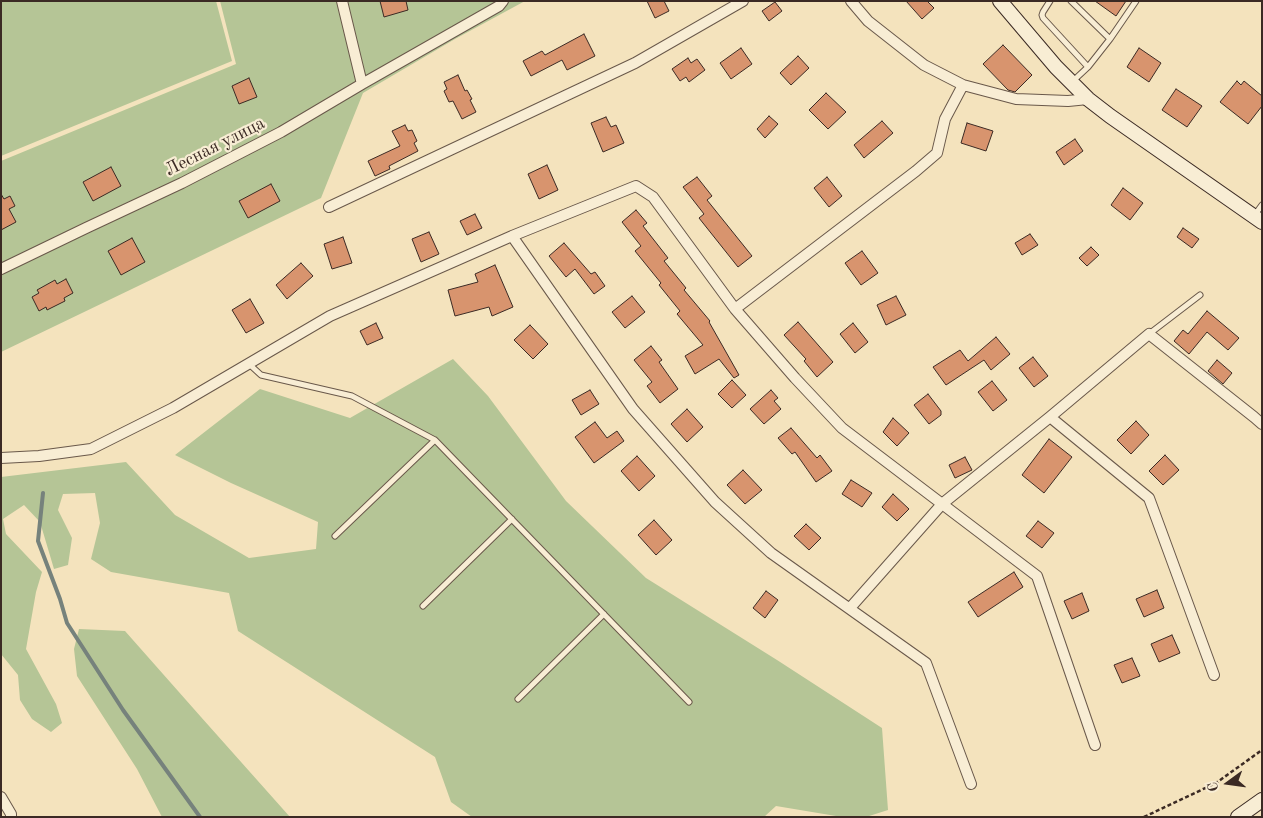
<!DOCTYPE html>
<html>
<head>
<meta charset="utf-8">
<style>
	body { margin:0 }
	#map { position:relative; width:1263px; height:818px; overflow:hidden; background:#f4e3bd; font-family:"Old Standard TT",serif }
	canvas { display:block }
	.frame { position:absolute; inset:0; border:2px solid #3b2a24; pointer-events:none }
	.north { position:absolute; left:1203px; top:758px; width:50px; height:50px; -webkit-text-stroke:4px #f8edd4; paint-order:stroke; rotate:256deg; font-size:14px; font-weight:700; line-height:20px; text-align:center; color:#3b2a24 }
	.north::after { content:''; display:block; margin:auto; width:18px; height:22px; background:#3b2a24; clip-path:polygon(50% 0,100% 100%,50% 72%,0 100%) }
</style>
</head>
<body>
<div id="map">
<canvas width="1263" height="818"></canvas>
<div class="frame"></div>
<div class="north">С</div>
</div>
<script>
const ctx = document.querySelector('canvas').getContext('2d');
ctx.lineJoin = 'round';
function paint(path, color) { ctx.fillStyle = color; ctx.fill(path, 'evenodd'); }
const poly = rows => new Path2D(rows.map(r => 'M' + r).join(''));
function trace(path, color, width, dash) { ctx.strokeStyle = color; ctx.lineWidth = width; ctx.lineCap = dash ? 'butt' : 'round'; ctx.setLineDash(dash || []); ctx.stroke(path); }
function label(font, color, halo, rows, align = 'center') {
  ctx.font = font + ' "Old Standard TT",serif'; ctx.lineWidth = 4.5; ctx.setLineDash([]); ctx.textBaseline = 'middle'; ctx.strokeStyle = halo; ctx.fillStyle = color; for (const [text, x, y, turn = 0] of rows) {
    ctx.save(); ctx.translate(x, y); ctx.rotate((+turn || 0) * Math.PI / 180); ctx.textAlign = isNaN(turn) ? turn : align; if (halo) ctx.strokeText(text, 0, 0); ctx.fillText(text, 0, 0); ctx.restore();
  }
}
const green = poly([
	[1,1,216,1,232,61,1,156],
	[220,1,525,1,455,39,363,93,321,198,1,352,1,161,236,64],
	[453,359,488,396,566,501,646,578,777,660,882,728,888,810,866,817,842,817,776,806,764,817,472,817,451,802,435,757,238,631,229,593,111,572,91,559,100,523,95,493,63,494,58,510,72,538,68,565,54,569,40,522,24,505,3,519,6,534,42,572,36,592,26,649,56,704,62,723,51,732,32,719,20,700,18,675,1,654,1,477,126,462,175,515,249,558,316,549,318,522,231,483,175,455,260,389,350,418],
	[79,629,125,631,201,717,290,817,162,817,137,769,77,676,74,649]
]);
const stream = poly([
	[43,493,38,541,60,599,67,623,123,710,200,817]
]);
const building = poly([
	[380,1,406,1,408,10,384,17,380,1],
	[647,1,664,1,669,11,655,18,647,1],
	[906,1,927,1,934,8,922,19,906,1],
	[1095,1,1126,1,1116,16,1095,1],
	[775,2,782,11,769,21,762,11,775,2],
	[584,34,595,56,567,70,562,60,531,76,523,61,542,51,545,55,584,34],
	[1003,45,1032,75,1015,92,1008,90,983,64,1003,45],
	[741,48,752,64,731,79,720,63,741,48],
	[1139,48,1161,63,1149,82,1127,67,1139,48],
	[798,56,809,68,791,85,780,73,798,56],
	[688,58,691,63,697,59,705,70,689,82,686,77,680,81,672,69,688,58],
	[458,75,465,91,467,90,472,99,470,100,476,112,462,119,453,101,449,102,444,91,447,89,444,82,458,75],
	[249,78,257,97,239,104,232,86,249,78],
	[1237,81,1241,85,1244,81,1262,96,1262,106,1248,124,1220,102,1237,81],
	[1176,89,1202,106,1187,127,1162,110,1176,89],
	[826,93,846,112,828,129,809,110,826,93],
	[769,116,778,124,765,138,757,129,769,116],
	[606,117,611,127,616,125,624,143,603,152,591,123,606,117],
	[882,121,893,133,864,158,854,145,882,121],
	[967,123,993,131,986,151,961,143,967,123],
	[405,125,408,131,412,130,417,141,414,143,418,151,389,166,390,169,375,176,368,161,400,146,392,131,405,125],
	[1075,139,1083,151,1064,165,1056,152,1075,139],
	[547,165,558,190,539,199,528,174,547,165],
	[111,167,121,186,93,201,83,182,111,167],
	[697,177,712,196,707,200,752,256,738,267,699,218,704,214,683,187,697,177],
	[827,177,842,196,829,207,814,188,827,177],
	[271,184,280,201,248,218,239,201,271,184],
	[1123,188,1143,203,1130,220,1111,205,1123,188],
	[1,194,4,199,10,196,15,206,9,209,16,222,1,230,1,194],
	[636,210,647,223,643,226,668,258,664,261,686,288,684,290,710,321,709,322,739,375,734,378,719,359,695,374,685,356,703,345,677,314,680,311,659,285,661,283,635,251,641,246,622,222,636,210],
	[475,214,482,228,467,235,460,221,475,214],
	[1183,228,1199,239,1192,248,1177,237,1183,228],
	[429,232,439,254,421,262,412,239,429,232],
	[1030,234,1038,245,1022,255,1015,243,1030,234],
	[343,237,352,263,332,269,324,244,343,237],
	[132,238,145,262,121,275,108,251,132,238],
	[564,243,591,274,595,272,605,286,594,294,575,269,566,277,549,256,564,243],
	[1091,247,1099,255,1087,266,1079,258,1091,247],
	[862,251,878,273,861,285,845,263,862,251],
	[301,263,313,276,287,299,276,285,301,263],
	[495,265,513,307,492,316,489,307,455,316,448,290,478,282,475,274,495,265],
	[66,279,73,293,64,298,65,301,47,310,46,307,39,311,32,297,39,293,37,290,55,280,57,284,66,279],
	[632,296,645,312,625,328,612,312,632,296],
	[896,296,906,315,886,325,877,305,896,296],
	[250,299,264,323,246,333,232,310,250,299],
	[1207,311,1239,338,1228,350,1207,332,1189,354,1174,341,1183,330,1188,334,1207,311],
	[798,322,833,362,817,377,804,361,806,359,784,335,798,322],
	[376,323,383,338,367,345,360,331,376,323],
	[853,323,868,342,855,353,840,334,853,323],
	[530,325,548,344,533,359,514,340,530,325],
	[996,337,1010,354,991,370,984,360,946,385,933,367,960,350,968,361,996,337],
	[651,346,662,360,659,362,678,389,660,403,647,386,652,382,634,360,651,346],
	[1033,357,1048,376,1034,387,1019,368,1033,357],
	[1217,360,1232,373,1223,384,1208,371,1217,360],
	[732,380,746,395,732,408,718,394,732,380],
	[992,381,1007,400,993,411,978,392,992,381],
	[590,390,599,404,581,415,572,400,590,390],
	[771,390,778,398,774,401,781,409,764,424,750,409,771,390],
	[928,394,941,411,941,415,929,424,914,405,928,394],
	[687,409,703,427,687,442,671,424,687,409],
	[893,418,909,433,897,446,883,432,893,418],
	[1136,421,1149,435,1131,454,1117,440,1136,421],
	[595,422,607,438,617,431,624,441,594,463,575,437,595,422],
	[791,428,817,458,820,455,832,471,816,482,795,452,792,454,778,438,791,428],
	[1049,439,1072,457,1044,493,1022,475,1049,439],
	[1165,455,1179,470,1163,485,1149,471,1165,455],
	[637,456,655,476,639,491,621,471,637,456],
	[965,457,972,470,955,478,949,465,965,457],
	[743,470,762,490,745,504,727,485,743,470],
	[851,480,872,493,862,507,842,494,851,480],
	[893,494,909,509,897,521,882,507,893,494],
	[654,520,672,540,656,555,638,535,654,520],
	[1038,521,1054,533,1042,548,1026,536,1038,521],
	[806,524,821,538,809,550,794,536,806,524],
	[1014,572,1023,587,978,617,968,602,1014,572],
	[1157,590,1164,608,1144,617,1136,599,1157,590],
	[766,591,778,600,765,618,753,608,766,591],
	[1082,593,1089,611,1072,619,1064,601,1082,593],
	[1172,635,1180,653,1159,662,1151,644,1172,635],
	[1132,658,1140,676,1122,683,1114,665,1132,658]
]);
const path = poly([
	[1144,817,1216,783,1262,750]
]);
const lane = poly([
	[1050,1,1043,12,1042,15,1043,18,1088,67],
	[1071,1,1110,39],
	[1073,81,1088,67,1110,39,1136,1],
	[1254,216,1262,205],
	[1149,334,1200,295],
	[249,364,261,375,352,396,435,440,689,702],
	[335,536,435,440],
	[423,606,512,519],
	[518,699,604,614]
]);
const street = poly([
	[851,1,868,21,924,65,963,85,1016,99,1068,101,1088,99],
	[362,84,499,6,503,1],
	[329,207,635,63,743,1],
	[512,236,633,409,715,502,771,553,926,663,971,784],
	[1,269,86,228,182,183,281,132,362,84,342,1],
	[735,309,795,378,842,428,1037,576,1095,745],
	[1050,417,1149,498,1214,675],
	[1,458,39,456,91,449,173,408,330,316,512,236,636,186,653,197,735,309,916,171,937,153,945,119,963,85],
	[850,608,942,504,1050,417,1149,334,1254,417,1262,424],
	[1,797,11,814,11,817]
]);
const secondary = poly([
	[1000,1,1056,67,1088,99,1110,116,1262,222],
	[1238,817,1262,800]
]);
const streetNames = [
	["Лесная улица",215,147,-27]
];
paint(green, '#b5c596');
trace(stream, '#76827c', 4);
paint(building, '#d8946e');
trace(building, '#3b2a24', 1);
trace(lane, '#69584a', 7);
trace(street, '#69584a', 12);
trace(secondary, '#3b2a24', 16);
trace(path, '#3b2a24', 2.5, [4, 2.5]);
trace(lane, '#f8edd4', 5);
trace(street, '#f8edd4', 10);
trace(secondary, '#f8edd4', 14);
label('18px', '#3b2a24', '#f8edd4', streetNames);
</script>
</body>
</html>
